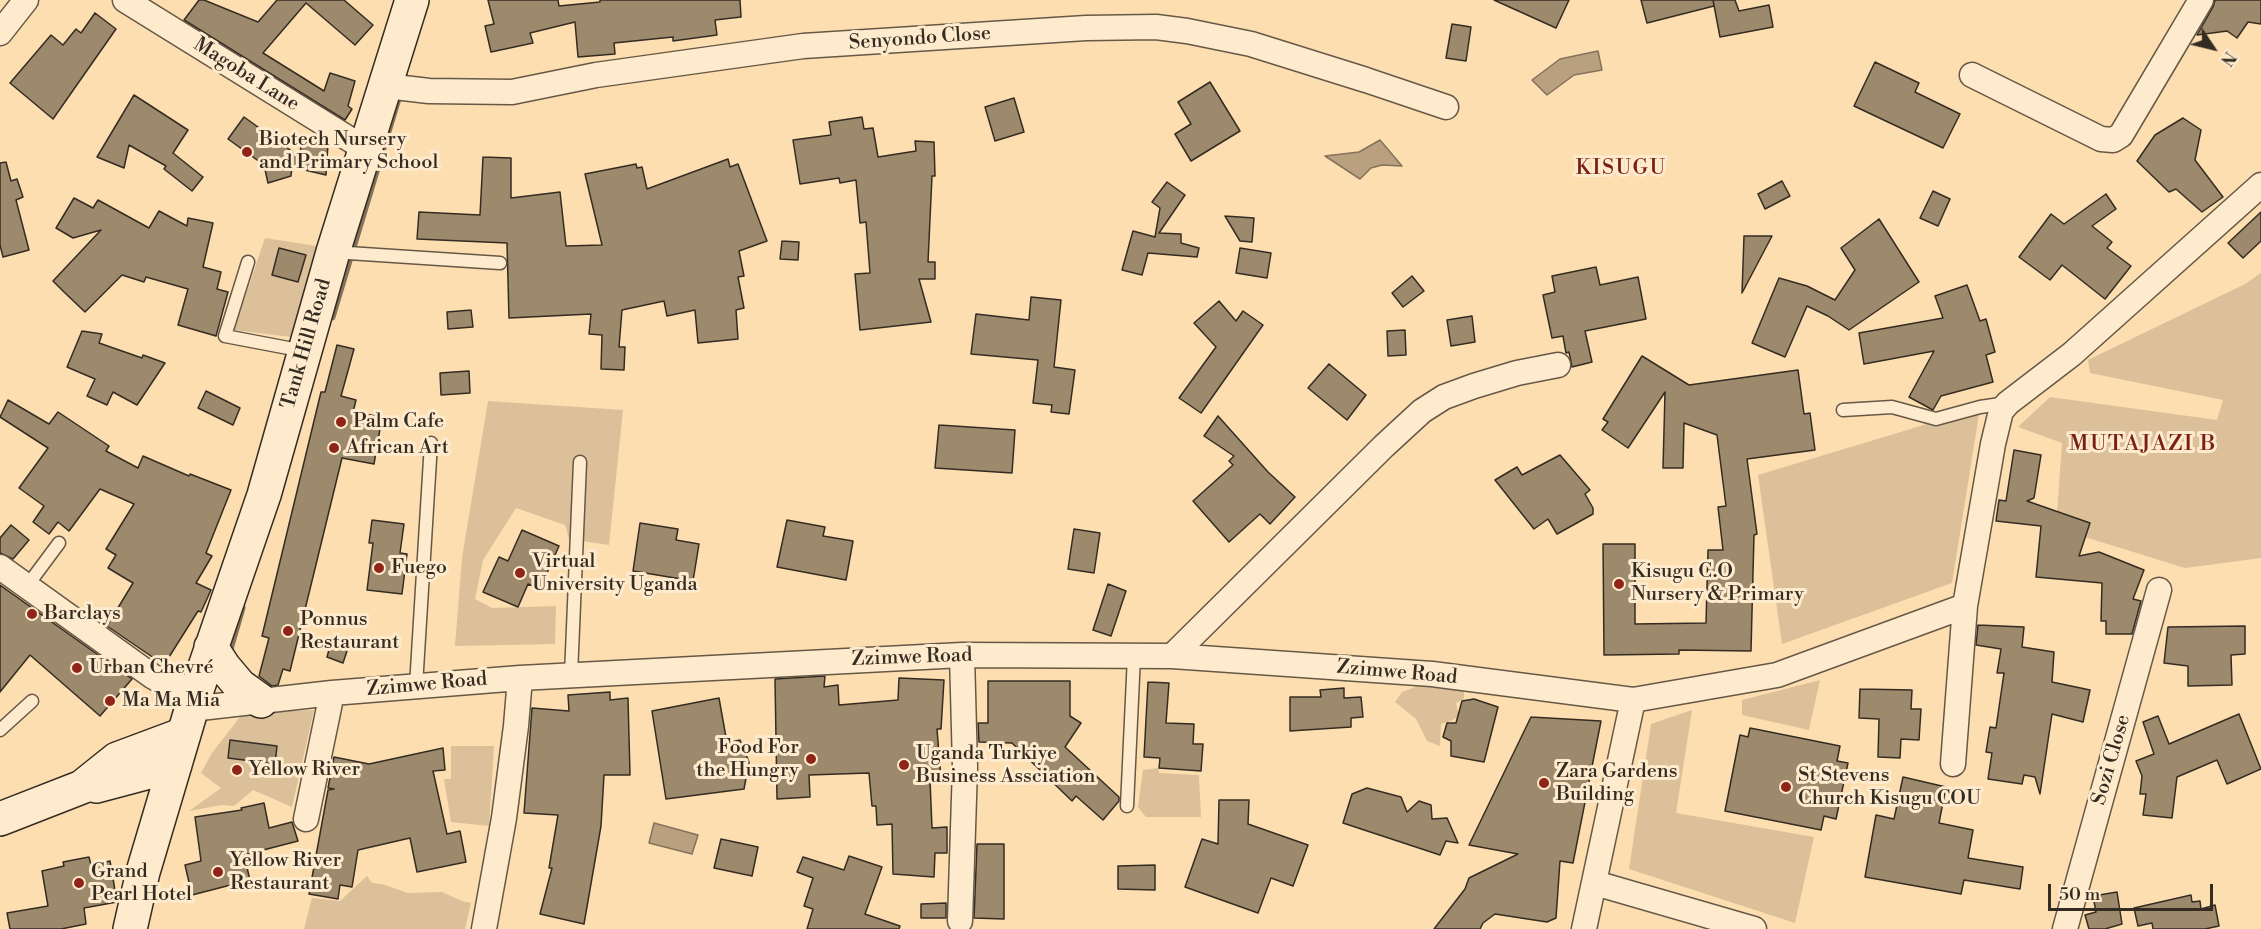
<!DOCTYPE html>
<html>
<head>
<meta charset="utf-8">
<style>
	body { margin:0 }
	#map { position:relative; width:2261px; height:929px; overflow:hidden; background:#fddeb1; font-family:"Libre Bodoni",serif }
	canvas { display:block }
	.north { position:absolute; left:2183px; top:18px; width:60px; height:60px; -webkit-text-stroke:4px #feeacc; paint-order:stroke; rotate:125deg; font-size:16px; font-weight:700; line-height:24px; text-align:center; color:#342c22 }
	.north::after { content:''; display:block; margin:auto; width:21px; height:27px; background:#342c22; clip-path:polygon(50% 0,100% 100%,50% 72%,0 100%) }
	.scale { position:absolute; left:2048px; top:884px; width:165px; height:27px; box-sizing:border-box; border:3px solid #342c22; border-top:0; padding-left:8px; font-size:18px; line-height:21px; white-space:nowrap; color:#342c22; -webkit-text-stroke:4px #feeacc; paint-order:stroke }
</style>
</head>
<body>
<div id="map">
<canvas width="2261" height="929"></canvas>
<div class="north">N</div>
<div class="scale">50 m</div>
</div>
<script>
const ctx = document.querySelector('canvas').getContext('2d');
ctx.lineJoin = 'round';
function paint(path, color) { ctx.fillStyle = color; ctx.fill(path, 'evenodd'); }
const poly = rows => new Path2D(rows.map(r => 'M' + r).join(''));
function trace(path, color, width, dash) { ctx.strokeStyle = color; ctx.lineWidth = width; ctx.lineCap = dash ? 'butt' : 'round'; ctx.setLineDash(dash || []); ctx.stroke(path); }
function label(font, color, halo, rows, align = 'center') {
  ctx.font = font + ' "Libre Bodoni",serif'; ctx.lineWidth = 6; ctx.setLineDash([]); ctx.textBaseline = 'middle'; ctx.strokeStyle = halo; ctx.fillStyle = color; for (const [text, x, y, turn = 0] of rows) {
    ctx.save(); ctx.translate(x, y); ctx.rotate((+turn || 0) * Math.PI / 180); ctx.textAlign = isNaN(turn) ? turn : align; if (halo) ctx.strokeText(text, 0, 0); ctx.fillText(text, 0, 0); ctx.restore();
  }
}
const green = poly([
	[265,238,323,247,291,337,234,330],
	[2261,273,2261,558,2185,568,2056,528,2062,443,2018,427,2050,397,2217,420,2223,400,2090,373,2088,360,2245,284],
	[488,401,623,410,609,545,569,539,565,525,516,508,483,560,475,599,492,608,556,606,555,644,455,646,462,558],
	[1980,408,1952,583,1782,644,1758,475],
	[1820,680,1809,730,1742,715,1742,700],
	[1424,684,1464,690,1464,699,1456,703,1459,716,1451,721,1441,724,1440,746,1427,741,1416,719,1395,702,1402,692],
	[314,710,292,807,253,790,234,806,221,805,189,811,221,788,201,773,212,753,243,713],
	[1692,710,1676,813,1814,837,1795,923,1629,869,1651,724],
	[451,746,494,746,489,826,451,822,444,779,451,779],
	[1159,768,1159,773,1199,775,1201,817,1146,817,1138,807,1143,770],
	[367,876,372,883,382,884,408,893,442,892,462,901,471,903,465,929,304,929,312,898,340,901]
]);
const water = poly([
	[1598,51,1602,70,1574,75,1547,95,1532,80,1560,59,1598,51],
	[1380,140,1402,166,1382,165,1371,168,1360,179,1325,156,1359,152,1380,140],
	[654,823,698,835,692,854,649,843,654,823]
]);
const stream = poly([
	[332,317,400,92],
	[230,649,242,608]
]);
const building = poly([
	[199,0,204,0,258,22,277,0,344,0,373,25,355,45,306,3,263,53,324,91,330,73,355,81,348,106,352,109,345,120,184,20,199,0],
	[488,0,558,0,559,6,600,2,600,0,740,0,741,17,715,20,717,35,673,41,673,37,614,43,615,54,578,57,575,22,530,33,533,43,491,52,485,26,494,24,488,0],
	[1494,0,1569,0,1556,28,1494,0],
	[1641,0,1713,0,1714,6,1647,23,1641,0],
	[1713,0,1735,0,1739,11,1769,5,1773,27,1720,37,1713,0],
	[2215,0,2261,0,2261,24,2248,22,2237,38,2227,31,2197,35,2213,7,2215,0],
	[95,13,116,29,53,119,10,83,51,35,63,45,76,29,81,33,95,13],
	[1452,24,1471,27,1466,61,1446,58,1452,24],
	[1875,62,1919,83,1915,92,1960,114,1943,148,1854,106,1875,62],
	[1210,82,1240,131,1191,161,1175,134,1191,124,1178,102,1210,82],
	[134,95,188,130,173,153,203,177,192,191,164,169,166,166,129,145,124,168,97,157,134,95],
	[1014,98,1024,132,995,141,985,107,1014,98],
	[244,117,300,157,301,143,328,144,326,175,292,167,291,176,268,183,264,165,228,139,244,117],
	[862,117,864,129,873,128,878,157,916,151,915,141,934,142,935,176,932,176,928,262,935,262,935,279,919,279,931,322,860,330,855,274,870,273,866,222,860,223,856,180,840,183,839,178,800,184,793,140,831,135,829,122,862,117],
	[2183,118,2201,130,2195,160,2223,197,2202,212,2176,189,2169,192,2137,161,2155,135,2183,118],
	[483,157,511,158,511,198,560,192,566,246,602,245,585,174,636,164,637,168,642,167,647,189,728,159,730,167,738,164,767,241,739,251,744,276,738,277,744,308,736,310,738,339,698,343,695,310,667,316,664,301,622,310,619,347,625,347,624,370,601,369,602,335,589,334,591,314,509,318,507,243,417,239,419,212,480,215,483,157],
	[6,162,11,181,17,179,23,197,16,200,29,250,3,257,0,245,0,163,6,162],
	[1782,181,1790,196,1765,209,1758,194,1782,181],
	[1167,182,1185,195,1159,233,1181,234,1181,243,1199,248,1197,257,1148,253,1142,275,1122,270,1133,231,1155,237,1160,208,1152,202,1167,182],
	[1933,191,1950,199,1938,226,1920,218,1933,191],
	[2106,194,2116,209,2092,226,2112,242,2107,248,2131,266,2105,299,2062,265,2050,280,2019,257,2051,214,2064,224,2106,194],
	[74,198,93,208,98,200,149,228,159,211,187,226,188,218,213,223,203,267,221,272,217,289,228,292,216,336,178,325,188,289,146,277,144,282,122,275,85,312,64,292,53,281,101,230,73,238,56,228,74,198],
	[2261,212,2261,241,2243,258,2228,243,2261,212],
	[1225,216,1254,218,1252,242,1240,241,1225,216],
	[1879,219,1919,282,1849,330,1828,316,1807,306,1785,357,1752,343,1779,278,1807,286,1835,300,1855,270,1841,248,1879,219],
	[1744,236,1772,236,1742,293,1744,236],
	[782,241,799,242,798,260,780,259,782,241],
	[279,248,306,255,298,282,272,275,279,248],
	[1240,248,1271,253,1267,278,1236,273,1240,248],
	[1596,267,1600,285,1638,277,1646,319,1585,331,1592,362,1572,367,1569,352,1566,353,1563,336,1552,338,1543,295,1555,292,1552,276,1596,267],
	[1412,276,1424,291,1403,307,1392,293,1412,276],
	[1967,285,1980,321,1986,319,1995,352,1986,355,1993,382,1941,396,1933,410,1909,397,1934,351,1864,364,1859,333,1943,318,1935,296,1967,285],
	[1031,297,1061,300,1054,367,1075,370,1069,414,1051,412,1052,405,1033,403,1038,360,971,354,976,314,1029,320,1031,297],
	[1219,301,1236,321,1243,311,1263,325,1201,413,1179,398,1216,347,1194,323,1219,301],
	[471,310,473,327,448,329,447,312,471,310],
	[1472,316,1475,342,1451,346,1447,320,1472,316],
	[1405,330,1406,355,1388,356,1387,331,1405,330],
	[82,331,102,334,99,343,142,358,143,355,165,363,137,405,113,392,107,405,87,396,95,379,67,367,82,331],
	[337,345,354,349,341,396,356,400,353,412,382,417,374,464,342,458,290,671,283,669,278,685,272,686,259,676,269,638,262,636,321,392,325,392,337,345],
	[1642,356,1689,385,1798,370,1804,414,1810,413,1815,450,1747,459,1757,534,1754,535,1751,651,1679,650,1679,654,1604,655,1603,544,1635,544,1635,624,1706,623,1708,550,1723,550,1718,507,1726,506,1717,435,1684,423,1683,468,1663,468,1665,392,1628,448,1602,430,1608,422,1603,419,1642,356],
	[1329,364,1366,395,1347,420,1308,388,1329,364],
	[469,371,470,393,441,395,440,373,469,371],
	[206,391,240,408,233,425,198,408,206,391],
	[8,400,49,424,58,412,109,446,106,451,138,468,143,456,189,476,190,474,231,490,206,553,212,556,196,583,211,590,201,612,198,611,164,665,107,626,133,583,108,568,116,555,106,549,134,504,100,489,69,531,58,522,49,534,33,522,44,506,19,488,48,448,0,417,8,400],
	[1218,416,1268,472,1295,497,1270,524,1260,514,1229,542,1193,501,1233,465,1229,461,1234,456,1204,436,1218,416],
	[939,425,1015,430,1012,473,935,468,939,425],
	[2014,450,2041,455,2034,498,2027,501,2090,523,2079,556,2099,552,2144,570,2133,599,2141,601,2132,634,2106,634,2106,621,2101,621,2102,583,2036,577,2041,526,1996,521,1999,500,2006,501,2014,450],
	[1560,455,1590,490,1585,494,1593,508,1593,514,1557,534,1548,519,1534,529,1495,480,1517,467,1522,475,1560,455],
	[372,520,404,524,400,553,407,554,402,594,367,590,373,543,369,543,372,520],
	[787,520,825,527,823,536,853,541,846,580,777,567,787,520],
	[640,523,678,529,676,540,699,544,693,581,633,571,640,523],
	[11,525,29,540,13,559,0,553,0,538,11,525],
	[1074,529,1100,533,1094,573,1068,569,1074,529],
	[522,530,559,546,540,589,528,584,518,607,483,592,499,557,508,561,522,530],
	[1108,584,1126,591,1111,636,1093,630,1108,584],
	[0,585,132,679,100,716,30,655,0,692,0,585],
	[1978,625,2024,627,2022,647,2054,652,2052,682,2090,690,2083,722,2052,714,2040,794,2035,777,2024,775,2022,784,1988,779,1992,753,1986,752,1990,727,1996,728,2004,673,1997,673,2001,649,1976,645,1978,625],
	[2245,626,2245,654,2231,655,2232,685,2188,686,2188,666,2164,663,2168,627,2245,626],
	[332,639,349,645,343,663,327,657,332,639],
	[825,676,824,687,838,685,839,705,898,700,899,678,944,680,941,729,937,729,941,779,930,780,932,828,947,827,947,853,935,853,934,877,893,874,892,824,877,825,876,806,872,806,869,773,809,775,810,797,777,799,775,679,825,676],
	[988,681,1070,681,1070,716,1081,723,1065,747,1119,797,1119,801,1103,820,1076,796,1072,801,1012,743,979,742,978,723,988,723,988,681],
	[1148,682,1169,683,1166,723,1194,724,1193,744,1203,744,1201,771,1159,768,1160,758,1144,757,1148,682],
	[1344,688,1344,698,1361,697,1363,717,1351,718,1351,727,1290,731,1290,697,1321,697,1320,690,1344,688],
	[1860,689,1912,690,1911,709,1921,709,1919,740,1901,739,1900,758,1878,757,1879,719,1859,718,1860,689],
	[610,692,610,700,628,698,630,775,604,775,601,826,584,924,540,914,552,868,549,868,558,815,524,813,532,708,569,711,568,695,610,692],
	[719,698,727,743,740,740,749,762,744,789,666,799,652,711,719,698],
	[1474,699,1498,707,1484,762,1451,756,1451,741,1443,737,1447,723,1456,723,1462,701,1474,699],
	[2239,714,2261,769,2227,784,2217,760,2177,777,2172,818,2143,815,2146,794,2140,794,2142,776,2136,761,2154,754,2143,722,2158,716,2169,744,2239,714],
	[1531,717,1601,721,1573,863,1560,861,1556,918,1547,922,1495,914,1483,923,1480,929,1434,929,1465,889,1469,878,1518,854,1469,845,1531,717],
	[1750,728,1840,746,1837,761,1848,763,1836,819,1824,816,1821,830,1725,811,1740,735,1748,737,1750,728],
	[230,740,277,746,275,764,228,758,230,740],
	[443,748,445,770,433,771,447,834,460,831,466,862,417,872,410,838,358,850,352,887,340,885,338,899,309,894,328,790,334,789,328,788,334,757,369,764,443,748],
	[1903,777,1946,787,1939,823,1973,830,1968,858,2023,867,2020,889,1964,880,1961,894,1865,877,1876,815,1894,819,1903,777],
	[1367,788,1401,797,1407,812,1419,801,1431,805,1432,819,1447,818,1458,843,1446,841,1440,855,1343,823,1352,794,1367,788],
	[1219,800,1249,800,1248,824,1308,845,1293,886,1271,878,1258,913,1185,887,1202,839,1218,844,1219,800],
	[264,803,269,828,292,822,298,841,244,855,250,880,192,895,185,865,201,861,195,817,242,810,241,808,264,803],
	[721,839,758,847,752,876,714,868,721,839],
	[977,844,1004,844,1004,919,974,918,977,844],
	[849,856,882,867,865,914,900,926,899,929,807,929,813,909,804,906,813,878,797,872,803,857,844,870,849,856],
	[89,857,91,865,110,861,117,902,84,908,86,924,61,929,10,929,7,913,48,906,42,871,64,866,63,862,89,857],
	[1155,865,1155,890,1118,889,1118,866,1155,865],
	[2117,892,2122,924,2105,929,2089,929,2085,915,2096,912,2093,896,2117,892],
	[2191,895,2192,902,2200,901,2201,909,2215,905,2219,926,2205,929,2153,929,2152,923,2138,926,2134,908,2191,895],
	[946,903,946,918,921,918,921,904,946,903]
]);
const lane = poly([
	[333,252,500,263],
	[248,262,225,336,304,351],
	[1843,410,1892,407,1936,419,1980,407,2007,403],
	[27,586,59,543],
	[571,675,580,462],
	[416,686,431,443],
	[0,730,32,701],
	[1127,806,1134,656]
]);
const street = poly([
	[125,0,367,150],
	[0,33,26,0],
	[1972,75,2101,139,2113,140,2121,135,2201,0],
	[386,86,429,91,512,92,596,75,803,46,1086,28,1156,27,1187,31,1251,44,1366,80,1446,107],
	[0,567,152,676,166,684,180,687,198,687],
	[1172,656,1384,446,1422,411,1444,397,1474,386,1517,373,1558,365],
	[191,709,332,693,520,678,962,655,1172,656,1432,674,1633,700,1777,675,1965,606],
	[1953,764,1965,606,1993,444,2001,411,2008,403,2072,354,2261,185],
	[306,819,332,693],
	[1595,883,1754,929],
	[960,921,965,767,962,655],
	[484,929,504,818,516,726,520,678],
	[1584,929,1633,700],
	[2065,929,2159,590]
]);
const secondary = poly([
	[211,647,224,667,240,686,261,701],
	[96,786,175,765],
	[0,819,82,787,117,759,184,734],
	[130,929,143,872,198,687,264,495,333,252,412,0]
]);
const markers = [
	[247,152,6,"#8f2418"],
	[341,422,6,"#8f2418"],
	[334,448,6,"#8f2418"],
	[379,568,6,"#8f2418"],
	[520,573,6,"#8f2418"],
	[1619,584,6,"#8f2418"],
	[32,614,6,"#8f2418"],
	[288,631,6,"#8f2418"],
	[77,668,6,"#8f2418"],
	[110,701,6,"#8f2418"],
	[811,759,6,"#8f2418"],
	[904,765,6,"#8f2418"],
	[237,770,6,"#8f2418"],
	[1544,783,6,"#8f2418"],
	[1786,787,6,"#8f2418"],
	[218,872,6,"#8f2418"],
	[79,883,6,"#8f2418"]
];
const streetNames = [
	["Senyondo Close",920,39,-4],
	["Magoba Lane",246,75,32],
	["Tank Hill Road",307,344,-74],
	["Zzimwe Road",912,658,-2],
	["Zzimwe Road",1397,673,5],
	["Zzimwe Road",427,685,-5],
	["Sozi Close",2112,760,-74]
];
const poiNames = [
	["Biotech Nursery",259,140],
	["and Primary School",259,163],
	["Palm Cafe",353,422],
	["African Art",346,448],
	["Virtual",532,562],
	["University Uganda",532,585],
	["Fuego",391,568],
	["Kisugu C.O",1631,572],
	["Nursery & Primary",1631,595],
	["Barclays",44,614],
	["Ponnus",300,620],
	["Restaurant",300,643],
	["Urban Chevré",89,668],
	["Ma Ma Mia",122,701],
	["Food For",799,748,"right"],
	["the Hungry",799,771,"right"],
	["Uganda Turkiye",916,754],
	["Business Assciation",916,777],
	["Yellow River",249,770],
	["Zara Gardens",1556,772],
	["Building",1556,795],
	["St Stevens",1798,776],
	["Church Kisugu COU",1798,799],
	["Yellow River",230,861],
	["Restaurant",230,884],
	["Grand",91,872],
	["Pearl Hotel",91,895]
];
const neighbourhoodNames = [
	["KISUGU",1621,169]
];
const quarterNames = [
	["MUTAJAZI B",2143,445]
];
paint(green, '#dbc099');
paint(water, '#b9a180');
trace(water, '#84725a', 1.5);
trace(stream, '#84725a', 7);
paint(building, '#9d896c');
trace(building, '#342c22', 1.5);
trace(lane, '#665846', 15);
trace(street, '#665846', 27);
trace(secondary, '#342c22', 36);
trace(lane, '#feeacc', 12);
trace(street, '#feeacc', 24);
trace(secondary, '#feeacc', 33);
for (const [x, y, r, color] of markers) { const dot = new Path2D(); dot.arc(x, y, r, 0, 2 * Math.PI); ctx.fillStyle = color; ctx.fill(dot); trace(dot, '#feeacc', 2); }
label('20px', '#342c22', '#feeacc', streetNames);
label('20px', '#342c22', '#feeacc', poiNames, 'left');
ctx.letterSpacing = '1.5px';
label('21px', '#7a1f14', '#feeacc', neighbourhoodNames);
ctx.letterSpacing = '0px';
ctx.letterSpacing = '1.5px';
label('22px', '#7a1f14', '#feeacc', quarterNames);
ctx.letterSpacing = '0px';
</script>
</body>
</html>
